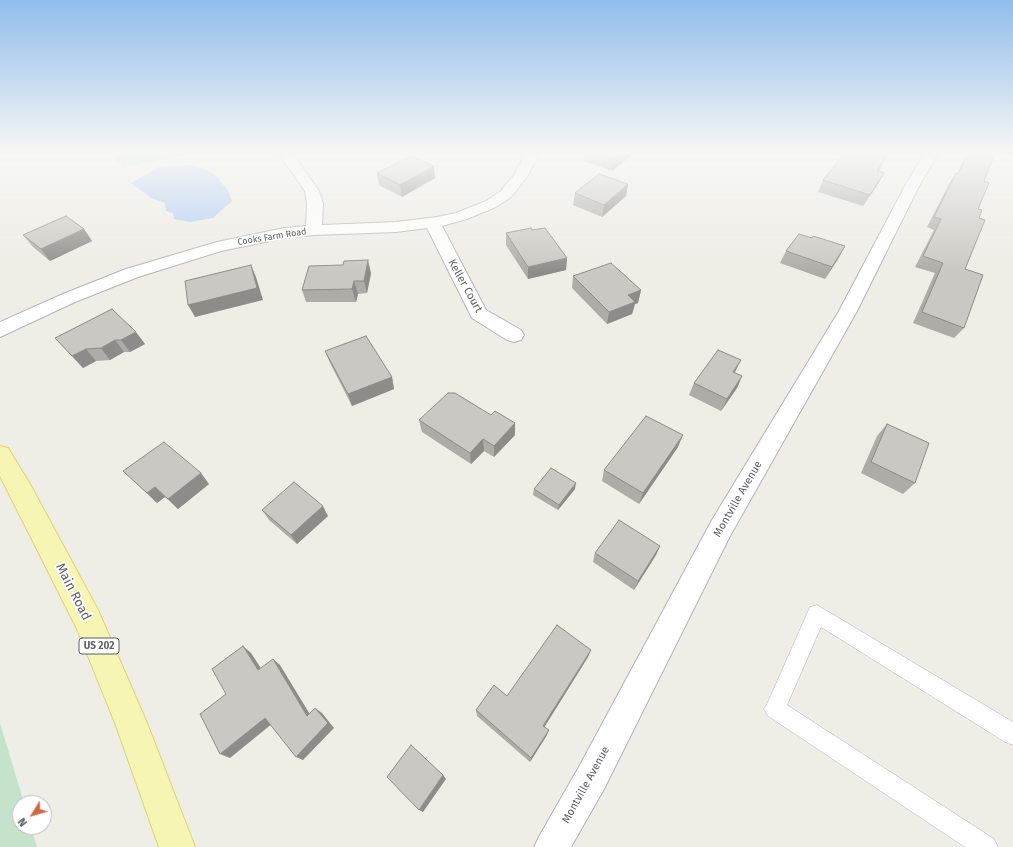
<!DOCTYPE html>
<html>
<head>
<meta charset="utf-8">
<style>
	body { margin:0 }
	#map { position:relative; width:1013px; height:847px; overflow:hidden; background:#eeede6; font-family:"Fira Sans",sans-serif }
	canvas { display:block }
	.north { position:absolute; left:12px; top:795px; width:40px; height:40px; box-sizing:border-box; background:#fff; border:1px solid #bebfc1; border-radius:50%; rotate:233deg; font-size:11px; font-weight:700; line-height:16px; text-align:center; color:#5d5f64 }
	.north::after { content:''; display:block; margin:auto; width:14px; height:18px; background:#d56744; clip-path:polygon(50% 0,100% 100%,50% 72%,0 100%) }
</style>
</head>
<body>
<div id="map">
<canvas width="1013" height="847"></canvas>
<div class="north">N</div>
</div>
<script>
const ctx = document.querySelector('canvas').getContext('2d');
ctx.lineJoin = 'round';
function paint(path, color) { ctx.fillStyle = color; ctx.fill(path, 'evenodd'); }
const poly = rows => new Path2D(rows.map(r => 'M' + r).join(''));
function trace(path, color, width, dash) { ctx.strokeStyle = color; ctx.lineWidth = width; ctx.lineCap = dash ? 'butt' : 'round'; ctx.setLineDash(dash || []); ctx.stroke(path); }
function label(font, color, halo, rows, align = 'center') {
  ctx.font = font + ' "Fira Sans",sans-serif'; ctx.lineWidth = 3.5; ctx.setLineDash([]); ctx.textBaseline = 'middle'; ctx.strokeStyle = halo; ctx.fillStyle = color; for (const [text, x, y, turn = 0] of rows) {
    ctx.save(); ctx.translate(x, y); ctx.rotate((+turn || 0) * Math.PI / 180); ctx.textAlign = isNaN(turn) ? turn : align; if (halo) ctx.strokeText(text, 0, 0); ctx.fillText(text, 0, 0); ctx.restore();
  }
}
const green = poly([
	[112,154,188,154,123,168],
	[0,723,24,803,20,803,20,827,31,827,37,847,0,847]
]);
const water = poly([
	[194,165,213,173,227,189,232,201,213,218,190,222,174,219,173,213,166,211,165,203,151,198,131,183,158,168]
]);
const service = poly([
	[817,605,1013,722,1013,745,1005,742,821,627,787,705,994,839,998,847,965,847,768,716,764,709,768,702,810,607,817,605]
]);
const minor = poly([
	[279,154,293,154,319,191,323,203,322,225,396,222,437,217,456,213,486,201,501,191,514,175,525,154,539,154,527,177,511,197,496,207,467,219,442,226,486,310,521,330,524,335,521,340,514,342,507,340,472,318,427,228,396,232,314,235,284,238,221,251,138,277,75,302,0,337,0,322,63,294,126,269,217,242,284,228,306,226,307,203,305,191,279,154],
	[924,154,938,154,919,186,857,311,730,536,604,789,571,847,534,847,540,835,580,765,712,520,839,311,905,186,924,154]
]);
const primary = poly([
	[0,446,8,448,30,484,98,610,147,723,195,847,159,847,115,723,77,629,0,476,0,446]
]);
const wall = poly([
	[585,154,633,154,612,171,584,161],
	[966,154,995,154,984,181,978,209,979,218,965,269,964,328,954,338,913,323,935,273,915,267,934,230,927,227,949,184,956,173,957,174],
	[882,165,879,171,884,173,878,184,863,206,818,192,823,180],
	[377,173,435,178,402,197,379,185],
	[628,184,626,196,602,217,573,205,575,193],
	[84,229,92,241,50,261,33,247,23,235],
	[532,230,567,258,566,270,528,279,506,245,506,233],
	[812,238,845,246,838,259,825,279,780,263,786,251],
	[371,273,367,293,358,294,356,302,306,302,302,290],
	[573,276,641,290,638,303,635,304,632,314,607,324,572,288],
	[112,309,145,344,130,352,124,352,110,360,96,361,83,368,55,338],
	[325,351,392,377,394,389,352,406,330,363],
	[735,373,742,376,737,388,721,411,689,395,694,383],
	[491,415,515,423,515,435,494,457,484,451,471,464,422,432,419,420],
	[887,424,915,483,903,494,861,473,877,436],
	[678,447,639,504,602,481,604,470],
	[123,471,209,484,178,509,165,497,157,503],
	[534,489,575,489,558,510,533,495],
	[262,510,328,516,297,544,269,520],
	[660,546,656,555,634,590,593,562,595,553],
	[588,657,544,727,547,735,530,762,477,716,476,710,507,696]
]);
const shadedWall = poly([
	[621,154,633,154,612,171,614,159],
	[888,154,882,165,871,182,877,171],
	[434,166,435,178,402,197,400,185],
	[884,173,878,184,863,206],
	[628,184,626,196,602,217,604,205],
	[84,229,92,241,50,261,41,249],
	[845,246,838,259,825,279,832,267],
	[567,258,566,270,528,279,528,267],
	[368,260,371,273,367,293,364,281],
	[251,265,256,277,263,300,195,317,188,305],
	[354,281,358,294,356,302,352,289],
	[641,290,638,303,635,304,632,314,607,324,609,312,628,295],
	[136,332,145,344,130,352,121,340],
	[115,340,124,352,110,360,101,348],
	[86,349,96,361,83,368,72,356],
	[741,360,735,372,728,384,733,372],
	[742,376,737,388,721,411,727,399],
	[392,377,394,389,352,406,348,394],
	[515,423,515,435,494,457,494,446],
	[683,435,678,447,639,504,643,493],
	[483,439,484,451,471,464,470,453],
	[201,473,209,484,178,509,168,499],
	[576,483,575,489,558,510,559,505],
	[155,487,165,497,157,503,147,493],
	[323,506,328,516,297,544,291,535],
	[660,546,656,555,634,590,638,581],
	[243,646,251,653,266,676,258,670],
	[591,650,588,657,542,731,543,726],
	[273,659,280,665,314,721,307,716],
	[315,708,322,713,334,728,303,760,296,757],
	[265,718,273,723,230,758,220,754],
	[549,730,547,735,530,762,531,758],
	[443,775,446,779,423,812,419,810]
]);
const building = poly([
	[599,154,621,154,614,159,599,154],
	[844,154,888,154,877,171,884,173,870,195,823,180,844,154],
	[968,154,995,154,984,181,989,183,978,209,982,210,979,218,985,220,965,269,983,275,964,328,922,312,943,263,923,256,941,219,934,217,956,173,958,174,968,154],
	[411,156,434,166,400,185,377,173,411,156],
	[599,174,628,184,604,205,575,193,599,174],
	[66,216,84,229,41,249,23,235,66,216],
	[531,228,532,230,545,228,567,258,528,267,506,233,531,228],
	[799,234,812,238,813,236,845,246,832,267,786,251,799,234],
	[368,260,364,281,354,281,352,289,302,290,309,266,343,265,344,261,368,260],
	[611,263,641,290,628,295,635,302,609,312,573,276,611,263],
	[251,265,257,288,188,305,185,281,251,265],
	[112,309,136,332,121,340,115,340,101,348,86,349,72,356,55,338,112,309],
	[366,336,392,377,348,394,325,351,366,336],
	[718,350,741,360,733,372,742,376,727,399,694,383,718,350],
	[448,393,455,393,491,415,495,411,515,423,494,446,483,439,470,453,419,420,448,393],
	[646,416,683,435,643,493,604,470,646,416],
	[887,424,929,443,915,483,871,462,887,424],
	[164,442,201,473,168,499,155,487,147,493,123,471,164,442],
	[551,468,576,483,559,505,534,489,551,468],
	[294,482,323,506,291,535,262,510,294,482],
	[619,520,660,546,638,581,595,553,619,520],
	[557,625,591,650,543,726,549,730,531,758,476,710,494,685,507,696,557,625],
	[243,646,258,670,273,659,307,716,315,708,328,723,296,757,265,718,220,754,200,714,226,694,212,669,243,646],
	[411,745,443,775,419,810,387,777,411,745]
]);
const farStreetnames = [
	["Cooks Farm Road",272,237,-9]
];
const shields = [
	[99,646,40]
];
const shieldNames = [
	["US 202",99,646]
];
const streetNames = [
	["Keller Court",465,286,61],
	["Montville Avenue",738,499,-60],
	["Montville Avenue",586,785,-61]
];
const nearStreetnames = [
	["Main Road",73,592,63]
];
paint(green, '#c5e2ca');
paint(water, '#afcbf5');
trace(service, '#b3b4b9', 1);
trace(minor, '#b3b4b9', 2);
trace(primary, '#e1d36c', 2);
paint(service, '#fff');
paint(minor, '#fff');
paint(primary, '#f6f5b3');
paint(wall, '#adaca7');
paint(shadedWall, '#8d8c88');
paint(building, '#c9c8c2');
trace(building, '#8d8c88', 1);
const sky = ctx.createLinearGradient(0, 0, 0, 273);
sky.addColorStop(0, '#91bded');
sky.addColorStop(0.56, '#f7f7f4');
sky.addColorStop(1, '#f7f7f400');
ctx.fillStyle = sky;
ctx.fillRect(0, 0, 1013, 273);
label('9px', '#5d5f64', '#fff', farStreetnames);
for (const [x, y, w] of shields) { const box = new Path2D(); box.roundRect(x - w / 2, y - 8, w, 16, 3); ctx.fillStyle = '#fff'; ctx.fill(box); trace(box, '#5d5f64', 1); }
label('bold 10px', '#5d5f64', null, shieldNames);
label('11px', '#5d5f64', '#fff', streetNames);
label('13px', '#5d5f64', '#fff', nearStreetnames);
</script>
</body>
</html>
